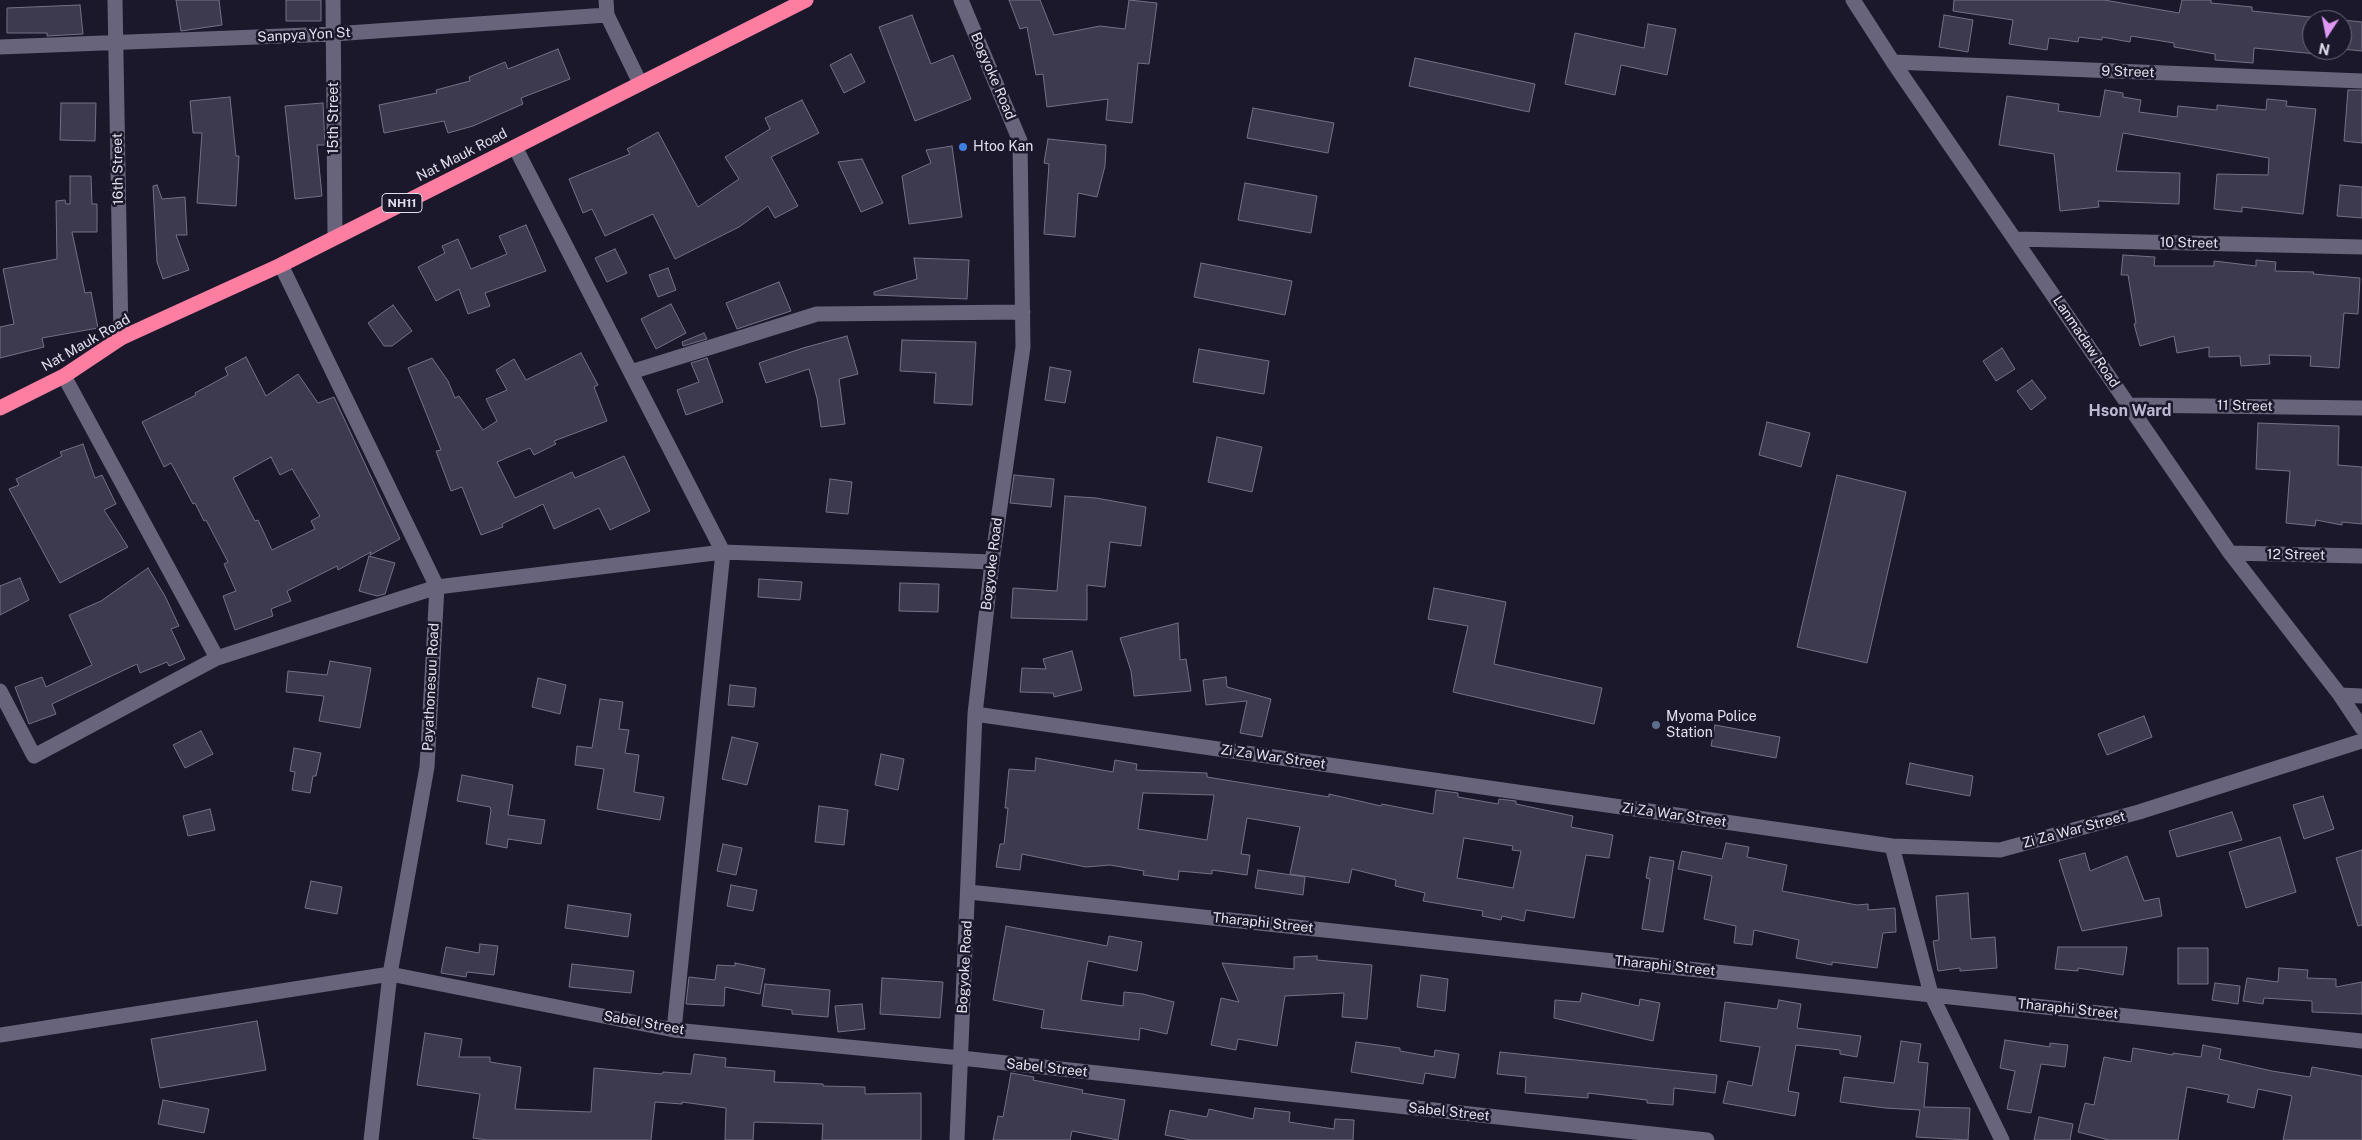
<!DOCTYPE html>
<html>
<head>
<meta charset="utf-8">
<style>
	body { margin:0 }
	#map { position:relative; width:2362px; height:1140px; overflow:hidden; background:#1b182b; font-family:"Public Sans",sans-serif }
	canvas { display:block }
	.north { position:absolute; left:2302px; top:10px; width:50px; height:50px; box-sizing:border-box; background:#1b182b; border:1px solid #6a6879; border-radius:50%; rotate:191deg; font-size:14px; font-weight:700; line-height:20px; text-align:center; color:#e1e0ed }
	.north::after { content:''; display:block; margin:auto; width:18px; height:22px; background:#de98f3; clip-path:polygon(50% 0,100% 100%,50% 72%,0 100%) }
</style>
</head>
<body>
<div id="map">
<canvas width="2362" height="1140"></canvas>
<div class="north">N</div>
</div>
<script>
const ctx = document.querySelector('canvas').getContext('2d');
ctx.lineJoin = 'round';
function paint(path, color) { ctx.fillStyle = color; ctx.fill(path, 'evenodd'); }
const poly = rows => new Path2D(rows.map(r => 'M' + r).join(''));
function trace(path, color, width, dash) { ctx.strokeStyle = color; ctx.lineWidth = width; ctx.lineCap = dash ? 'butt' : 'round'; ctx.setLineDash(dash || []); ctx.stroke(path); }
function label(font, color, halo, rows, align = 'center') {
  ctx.font = font + ' "Public Sans",sans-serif'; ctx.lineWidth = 5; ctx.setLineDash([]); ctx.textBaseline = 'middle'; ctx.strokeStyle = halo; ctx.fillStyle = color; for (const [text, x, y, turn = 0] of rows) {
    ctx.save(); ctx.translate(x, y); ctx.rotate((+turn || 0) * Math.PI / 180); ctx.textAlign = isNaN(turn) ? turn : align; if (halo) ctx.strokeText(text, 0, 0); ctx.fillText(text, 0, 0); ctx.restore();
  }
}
const building = poly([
	[176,0,219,0,222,25,181,31,176,0],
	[286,0,321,0,321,21,286,21,286,0],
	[1009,0,1040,0,1054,35,1100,26,1125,29,1129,0,1157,3,1149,64,1138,63,1132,123,1106,120,1108,99,1047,107,1043,74,1036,75,1027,27,1020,29,1009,0],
	[1954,0,2104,0,2179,13,2182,0,2211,0,2211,3,2252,7,2252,11,2339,20,2312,20,2312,50,2327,50,2327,55,2254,48,2253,63,2215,60,2215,54,2174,47,2174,43,2131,36,2130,42,2102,37,2102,40,2079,37,2078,42,2049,38,2047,50,2009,44,2013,20,1953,11,1954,0],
	[80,5,83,34,47,36,47,33,7,33,7,8,80,5],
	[912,15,931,64,953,55,971,99,915,121,879,27,912,15],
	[1944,15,1973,20,1968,52,1939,47,1944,15],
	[2342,20,2362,22,2362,51,2342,49,2342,20],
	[1648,24,1676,29,1667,75,1621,65,1615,95,1565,84,1575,33,1644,48,1648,24],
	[558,49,570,79,521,98,523,104,473,126,448,133,444,121,384,133,379,105,437,93,436,90,470,81,469,77,505,62,508,69,558,49],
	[851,54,865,82,844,93,830,65,851,54],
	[1415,58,1535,84,1529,112,1409,86,1415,58],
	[2105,90,2123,93,2123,97,2141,100,2139,112,2177,117,2178,106,2217,110,2217,105,2266,110,2267,99,2287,101,2286,106,2316,109,2303,214,2242,207,2242,212,2214,209,2217,174,2268,175,2269,158,2123,133,2116,171,2180,173,2179,204,2098,201,2099,207,2060,211,2054,154,1999,145,2007,96,2059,104,2058,111,2100,117,2105,90],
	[2348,90,2362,90,2362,143,2344,141,2348,90],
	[230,97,236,156,239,156,236,206,197,203,202,133,193,133,190,101,230,97],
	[802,100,819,133,771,157,798,206,775,218,768,206,739,227,675,259,653,214,605,236,592,209,583,213,569,179,630,154,627,149,658,132,698,207,739,179,725,157,770,129,765,118,802,100],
	[61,103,96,103,95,141,60,140,61,103],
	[323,103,325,145,317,145,322,196,295,199,285,106,323,103],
	[1253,108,1334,123,1328,153,1247,138,1253,108],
	[1048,139,1106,145,1105,166,1097,197,1078,193,1075,237,1044,234,1049,164,1044,163,1048,139],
	[952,146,962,217,909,224,902,176,931,163,926,150,952,146],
	[862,159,883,203,861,212,838,162,862,159],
	[70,176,91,176,92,204,97,204,97,232,72,232,85,293,91,292,98,328,42,338,44,347,0,358,0,327,14,324,3,269,57,259,56,201,65,200,66,204,70,204,70,176],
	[1245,183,1317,196,1311,233,1238,220,1245,183],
	[157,185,162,199,185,197,187,235,176,235,189,270,163,279,157,262,153,186,157,185],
	[2340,185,2362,187,2362,218,2337,216,2340,185],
	[526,225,546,271,485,293,490,306,468,314,459,289,436,301,418,267,445,253,442,246,458,239,471,269,507,254,499,236,526,225],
	[615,249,627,273,607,282,595,258,615,249],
	[2123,255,2155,257,2154,266,2214,266,2214,261,2256,266,2256,260,2276,262,2275,271,2314,272,2313,274,2360,278,2358,314,2344,313,2339,368,2310,366,2311,356,2269,355,2270,364,2241,366,2240,356,2209,357,2209,347,2177,353,2174,336,2140,346,2134,324,2136,323,2128,275,2121,275,2123,255],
	[914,258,969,260,967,299,874,295,874,292,917,279,914,258],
	[1201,263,1292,281,1285,315,1194,297,1201,263],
	[668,268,676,290,658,297,649,275,668,268],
	[779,282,791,311,737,329,726,303,779,282],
	[671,304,686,333,656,349,641,319,671,304],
	[393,305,412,331,392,346,384,346,368,323,393,305],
	[704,333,707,339,683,346,682,342,704,333],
	[847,336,858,374,839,379,845,424,821,427,817,398,809,369,766,383,759,363,803,348,847,336],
	[902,340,976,342,972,405,934,403,936,373,900,371,902,340],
	[2002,348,2015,369,1996,381,1983,361,2002,348],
	[1199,349,1269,361,1264,394,1193,382,1199,349],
	[581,353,598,385,594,387,607,421,554,441,556,444,534,455,530,448,497,462,515,498,572,472,575,478,624,456,650,511,610,530,599,508,554,529,543,504,502,524,503,527,481,535,462,487,451,491,436,451,441,450,408,368,432,358,448,381,455,398,459,396,483,430,497,421,486,399,507,390,496,370,514,359,526,380,581,353],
	[246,357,266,396,298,374,318,403,334,397,400,539,370,555,371,552,338,570,337,566,287,591,291,601,271,609,273,616,235,630,223,596,236,591,224,564,228,562,206,520,204,521,195,503,193,504,171,463,164,467,142,422,196,395,195,393,228,375,225,368,246,357],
	[271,457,280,475,292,469,320,516,311,521,315,529,272,550,258,520,255,521,233,478,271,457],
	[707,358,723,402,686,415,677,390,699,382,691,363,707,358],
	[1050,367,1071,371,1065,403,1045,400,1050,367],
	[2032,380,2046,398,2031,410,2017,391,2032,380],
	[1767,422,1810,433,1801,467,1759,455,1767,422],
	[2258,423,2339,426,2338,465,2362,467,2362,524,2342,522,2342,525,2316,520,2315,526,2286,523,2290,471,2256,469,2258,423],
	[1217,437,1262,447,1252,492,1208,482,1217,437],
	[83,444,95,478,102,475,116,504,104,510,128,547,60,583,9,489,19,485,16,479,62,456,60,452,83,444],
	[1014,475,1054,479,1051,507,1010,503,1014,475],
	[1837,475,1906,492,1867,663,1797,647,1837,475],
	[830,479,852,482,848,514,826,512,830,479],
	[1065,496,1096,498,1146,507,1141,546,1110,542,1105,587,1087,585,1087,620,1011,618,1013,588,1057,591,1065,496],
	[369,556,395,563,385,594,377,596,359,591,369,556],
	[148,568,165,596,179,626,171,629,185,659,169,666,167,662,140,673,137,664,52,704,56,714,29,724,15,687,42,677,46,687,92,665,69,615,101,601,148,568],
	[20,578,29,600,0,615,0,586,20,578],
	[759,579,802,582,800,600,758,597,759,579],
	[900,583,939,584,938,612,899,611,900,583],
	[1434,588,1506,602,1494,664,1602,688,1594,724,1453,692,1468,626,1428,619,1434,588],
	[1178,623,1180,660,1186,659,1191,691,1134,696,1131,671,1120,638,1178,623],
	[1072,651,1082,690,1054,697,1053,693,1020,692,1022,668,1046,669,1043,659,1072,651],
	[330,661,371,668,360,728,319,721,324,696,286,692,288,671,327,675,330,661],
	[1226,677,1227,687,1271,699,1262,737,1240,733,1247,701,1206,705,1203,680,1226,677],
	[538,678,566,685,560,714,532,707,538,678],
	[730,685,756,688,754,707,728,705,730,685],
	[600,699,623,702,619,729,629,730,625,753,639,755,634,792,664,797,660,820,597,809,604,769,575,765,577,746,592,748,600,699],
	[2144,716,2152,737,2107,755,2098,734,2144,716],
	[1715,725,1780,737,1776,758,1711,746,1715,725],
	[201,731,213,754,185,768,173,745,201,731],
	[732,737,758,743,747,785,722,779,732,737],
	[294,748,321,753,316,776,313,776,310,793,292,790,295,772,290,771,294,748],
	[881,754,904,759,898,790,875,785,881,754],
	[1036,758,1113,772,1115,760,1137,764,1136,770,1207,773,1207,777,1329,797,1329,794,1381,806,1382,804,1433,814,1436,790,1458,793,1458,797,1498,804,1499,799,1516,801,1516,804,1573,816,1571,827,1613,835,1609,858,1586,855,1574,918,1526,910,1524,921,1502,916,1501,920,1482,916,1483,911,1423,901,1425,893,1395,886,1396,880,1352,869,1349,883,1290,874,1300,827,1247,818,1241,854,1250,855,1247,875,1212,870,1212,874,1179,871,1178,880,1143,875,1144,871,1110,865,1086,867,1022,854,1020,870,996,867,1000,844,1004,844,1008,808,1005,808,1009,769,1035,771,1036,758],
	[1143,793,1214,795,1207,840,1138,829,1143,793],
	[1464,838,1513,846,1512,850,1521,851,1513,888,1457,878,1464,838],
	[1910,763,1973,776,1970,796,1906,784,1910,763],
	[462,775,513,785,508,815,545,820,541,844,508,839,507,848,486,844,491,810,490,807,457,801,462,775],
	[2323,796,2334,829,2304,839,2293,805,2323,796],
	[819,806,848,810,844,845,815,842,819,806],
	[210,809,215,830,188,836,183,816,210,809],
	[2232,812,2242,840,2177,857,2169,831,2232,812],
	[2280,837,2296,892,2246,908,2229,852,2280,837],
	[1726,843,1749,847,1747,857,1787,865,1782,891,1857,905,1868,904,1868,910,1895,908,1896,932,1883,933,1877,968,1832,962,1832,965,1796,958,1799,940,1754,930,1752,945,1734,943,1736,926,1704,919,1712,876,1678,869,1682,851,1722,859,1726,843],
	[723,844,742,848,736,875,717,871,723,844],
	[2362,850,2362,925,2358,926,2336,858,2362,850],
	[2085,853,2090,871,2127,856,2144,901,2159,898,2162,916,2082,931,2059,860,2085,853],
	[1650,857,1674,861,1663,932,1642,929,1650,879,1646,878,1650,857],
	[1258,870,1305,877,1303,895,1255,888,1258,870],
	[311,881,342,887,337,914,305,908,311,881],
	[731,885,757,890,753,911,727,906,731,885],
	[1968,893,1971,939,1995,937,1997,968,1960,971,1960,968,1938,971,1933,941,1939,940,1936,896,1968,893],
	[568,905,631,914,628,937,565,928,568,905],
	[1006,926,1107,946,1109,936,1142,942,1137,971,1088,961,1081,1000,1123,1006,1124,992,1143,994,1174,1002,1167,1034,1140,1028,1139,1040,1041,1028,1044,1010,993,1000,1006,926],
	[480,944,498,946,494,975,467,972,466,977,441,973,446,947,479,953,480,944],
	[2058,947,2127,947,2123,975,2078,968,2078,971,2055,969,2058,947],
	[2178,948,2208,948,2208,984,2178,984,2178,948],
	[1317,956,1317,960,1372,965,1367,1019,1342,1017,1344,993,1285,996,1277,1046,1238,1039,1236,1050,1211,1045,1221,998,1239,1002,1222,963,1294,969,1294,957,1317,956],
	[735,963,765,969,760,994,725,987,724,1006,686,1004,689,977,715,980,717,965,735,966,735,963],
	[572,964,634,971,631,993,569,987,572,964],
	[2279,968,2308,970,2307,978,2336,979,2336,987,2362,982,2362,1014,2312,1012,2312,1001,2264,998,2263,1004,2243,1001,2247,978,2278,982,2279,968],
	[1421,975,1448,979,1445,1011,1417,1007,1421,975],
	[882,978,943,982,940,1018,880,1014,882,978],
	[2215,983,2240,986,2238,1004,2212,1000,2215,983],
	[765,984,830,990,828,1017,792,1014,792,1010,762,1006,765,984],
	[1582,993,1639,1006,1640,999,1660,1003,1653,1041,1554,1018,1555,1000,1580,1002,1582,993],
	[1779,1000,1801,1004,1797,1028,1861,1036,1857,1057,1840,1054,1840,1050,1796,1045,1788,1091,1799,1093,1795,1116,1723,1103,1728,1081,1752,1086,1760,1047,1720,1041,1725,1002,1777,1009,1779,1000],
	[862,1004,865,1029,838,1032,835,1006,862,1004],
	[257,1021,266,1070,160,1088,151,1039,257,1021],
	[425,1033,462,1039,459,1057,490,1057,490,1062,521,1067,515,1109,591,1112,594,1068,662,1074,663,1072,691,1074,694,1054,726,1058,725,1067,775,1071,774,1082,803,1083,823,1084,823,1086,865,1087,865,1094,921,1093,921,1140,822,1140,823,1124,754,1122,753,1140,725,1140,726,1108,682,1102,682,1104,655,1102,651,1140,488,1140,473,1138,480,1094,417,1085,425,1033],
	[2005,1040,2050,1047,2050,1043,2068,1045,2065,1067,2041,1064,2031,1113,2007,1109,2015,1071,2000,1068,2005,1040],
	[1901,1041,1921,1044,1918,1062,1928,1063,1924,1107,1970,1108,1968,1140,1916,1137,1920,1110,1885,1108,1840,1102,1844,1077,1894,1083,1901,1041],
	[1356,1042,1400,1048,1400,1051,1434,1057,1435,1050,1459,1054,1455,1078,1425,1073,1423,1084,1351,1072,1356,1042],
	[2203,1045,2221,1049,2219,1059,2272,1071,2310,1077,2312,1067,2362,1076,2362,1140,2283,1140,2292,1096,2258,1089,2254,1108,2227,1102,2229,1095,2187,1087,2178,1140,2109,1140,2078,1132,2085,1103,2094,1105,2104,1057,2131,1062,2133,1048,2173,1055,2173,1053,2201,1057,2203,1045],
	[1500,1052,1717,1075,1715,1093,1674,1088,1673,1105,1647,1103,1647,1100,1588,1093,1588,1098,1525,1093,1526,1077,1497,1074,1500,1052],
	[1011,1073,1034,1077,1033,1080,1083,1090,1082,1093,1125,1100,1118,1140,1072,1131,1070,1140,993,1140,998,1116,1003,1117,1011,1073],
	[163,1100,209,1109,204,1133,158,1124,163,1100],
	[1255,1108,1290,1112,1289,1122,1334,1129,1335,1119,1354,1120,1353,1140,1191,1140,1165,1135,1170,1110,1207,1117,1209,1109,1253,1119,1255,1108],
	[2039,1117,2073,1124,2070,1140,2034,1140,2039,1117]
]);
const minor = poly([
	[115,0,121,338],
	[333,0,335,237],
	[606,0,607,15,640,83],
	[1853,0,1893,62,2230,553,2340,695,2362,728],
	[0,47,333,34,607,15],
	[1893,62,2362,81],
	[515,147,723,552,674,1030],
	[2016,239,2362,247],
	[281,265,437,587,427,767,390,974,371,1140],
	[631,372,817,314,1023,312],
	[64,376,217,658],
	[2129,405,2362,408],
	[2230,553,2362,556],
	[0,691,34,756,217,658,437,587,723,552,992,562],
	[2340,695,2362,696],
	[975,714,1892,846,2000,850,2139,812,2362,741],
	[1892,846,1931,994,2002,1140],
	[969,892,2362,1041],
	[0,1035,390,974,674,1030,961,1058,1707,1140],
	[957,1140,975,714,992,562,1023,347,1020,141,961,0]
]);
const highway = poly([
	[0,408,64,376,121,338,281,265,806,0]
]);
const markers = [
	[963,147,5,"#3f7fe0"],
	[1656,725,5,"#5c6f8a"]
];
const shields = [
	[402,203,40]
];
const shieldNames = [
	["NH11",402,203]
];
const streetNames = [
	["Sanpya Yon St",304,35,-3],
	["9 Street",2128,72,2],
	["Bogyoke Road",993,76,67],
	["15th Street",334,118,-90],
	["Nat Mauk Road",462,155,-27],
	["16th Street",118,169,-91],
	["10 Street",2189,243,1],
	["Lanmadaw Road",2086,342,56],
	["Nat Mauk Road",86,343,-30],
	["11 Street",2245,406,1],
	["12 Street",2296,555,1],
	["Bogyoke Road",992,564,-83],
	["Payathonesuu Road",431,687,-87],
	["Zi Za War Street",1273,757,8],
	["Zi Za War Street",1674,815,8],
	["Zi Za War Street",2074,830,-15],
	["Tharaphi Street",1263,923,6],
	["Tharaphi Street",1665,966,6],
	["Bogyoke Road",965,967,-87],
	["Tharaphi Street",2068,1009,6],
	["Sabel Street",644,1023,10],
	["Sabel Street",1047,1068,6],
	["Sabel Street",1449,1112,6]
];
const poiNames = [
	["Htoo Kan",973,147],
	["Myoma Police",1666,717],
	["Station",1666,733]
];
const quarterNames = [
	["Hson Ward",2130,411]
];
paint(building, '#3d3a4f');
trace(building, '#747088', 1);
trace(minor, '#67647b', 15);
trace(highway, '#fd7ea1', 15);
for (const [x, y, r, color] of markers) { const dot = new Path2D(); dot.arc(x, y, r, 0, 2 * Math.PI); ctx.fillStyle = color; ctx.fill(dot); trace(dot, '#1b182b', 2); }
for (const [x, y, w] of shields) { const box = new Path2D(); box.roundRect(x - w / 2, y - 9.5, w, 19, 4); ctx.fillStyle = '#1b182b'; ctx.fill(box); trace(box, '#e1e0ed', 1); }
label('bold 12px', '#e1e0ed', null, shieldNames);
label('14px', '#e1e0ed', '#1b182b', streetNames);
label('14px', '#e1e0ed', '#1b182b', poiNames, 'left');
label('bold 16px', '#bebad5', '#1b182b', quarterNames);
</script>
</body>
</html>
